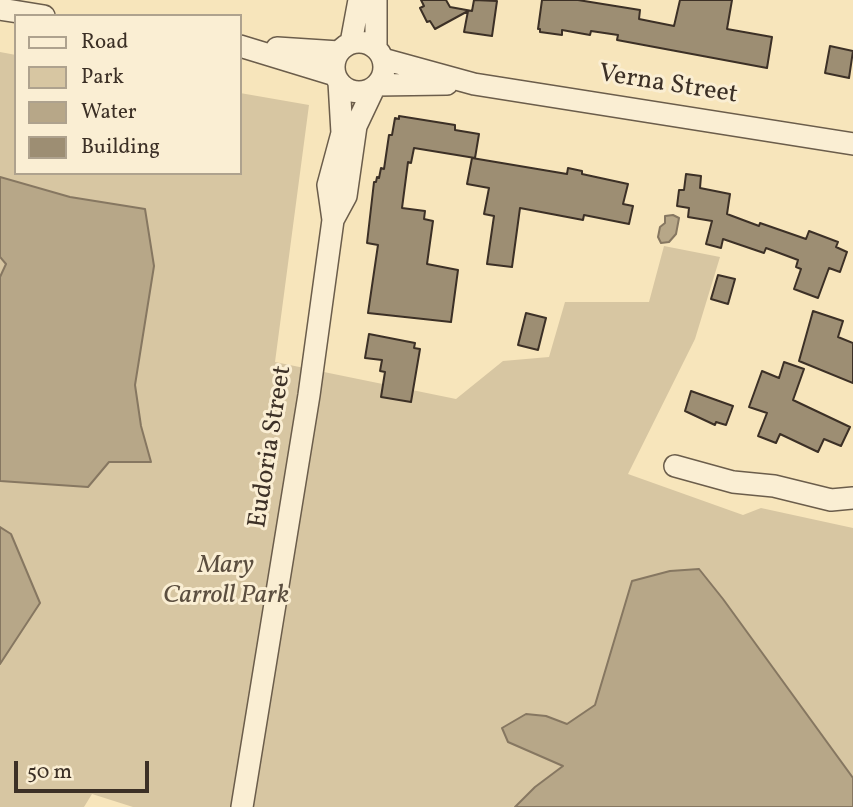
<!DOCTYPE html>
<html>
<head>
<meta charset="utf-8">
<style>
	body { margin:0 }
	#map { position:relative; width:853px; height:807px; overflow:hidden; background:#f7e5bb; font-family:Vollkorn,serif }
	canvas { display:block }
	.legend { position:absolute; left:14px; top:14px; width:228px; height:161px; box-sizing:border-box; background:#faeed3; border:2px solid #aea28e; margin:0; padding:9px 12px; list-style:none; font-size:21px; color:#3c3026 }
	.legend li { display:flex; align-items:center; gap:14px; height:35px }
	.legend b { width:35px; border:2px solid #aea28e }
	.scale { position:absolute; left:14px; top:761px; width:135px; height:32px; box-sizing:border-box; border:4px solid #3c3026; border-top:0; padding-left:9px; font-size:21px; line-height:24px; white-space:nowrap; color:#3c3026; -webkit-text-stroke:5px #faeed3; paint-order:stroke }
</style>
</head>
<body>
<div id="map">
<canvas width="853" height="807"></canvas>
<ul class="legend">
<li><b style="height:9px;background:#faeed3"></b>Road</li>
<li><b style="height:19px;background:#d7c6a2"></b>Park</li>
<li><b style="height:19px;background:#b7a788"></b>Water</li>
<li><b style="height:19px;background:#9d8e73"></b>Building</li>
</ul>
<div class="scale">50 m</div>
</div>
<script>
const ctx = document.querySelector('canvas').getContext('2d');
ctx.lineJoin = 'round';
function paint(path, color) { ctx.fillStyle = color; ctx.fill(path, 'evenodd'); }
const poly = rows => new Path2D(rows.map(r => 'M' + r).join(''));
function trace(path, color, width, dash) { ctx.strokeStyle = color; ctx.lineWidth = width; ctx.lineCap = dash ? 'butt' : 'round'; ctx.setLineDash(dash || []); ctx.stroke(path); }
function label(font, color, halo, rows, align = 'center') {
  ctx.font = font + ' Vollkorn,serif'; ctx.lineWidth = 6; ctx.setLineDash([]); ctx.textBaseline = 'middle'; ctx.strokeStyle = halo; ctx.fillStyle = color; for (const [text, x, y, turn = 0] of rows) {
    ctx.save(); ctx.translate(x, y); ctx.rotate((+turn || 0) * Math.PI / 180); ctx.textAlign = isNaN(turn) ? turn : align; if (halo) ctx.strokeText(text, 0, 0); ctx.fillText(text, 0, 0); ctx.restore();
  }
}
const green = poly([
	[0,52,16,55,16,173,240,173,240,93,309,105,275,362,456,399,503,361,549,357,565,302,649,302,664,246,720,257,695,339,628,474,743,515,761,508,853,528,853,807,133,807,92,794,84,807,0,807]
]);
const water = poly([
	[0,177,70,197,145,209,154,266,135,385,141,426,151,462,109,462,88,487,0,481,0,277,6,264,0,257,0,177],
	[673,215,679,218,676,234,669,242,661,243,658,237,660,227,665,223,665,216,673,215],
	[0,527,11,534,40,603,0,664,0,527],
	[699,569,723,599,853,778,853,807,515,807,535,787,563,766,508,742,502,728,526,714,546,716,567,724,595,705,632,581,670,571,699,569]
]);
const building = poly([
	[421,0,446,0,450,7,472,11,474,0,497,1,492,36,464,32,468,11,435,29,430,21,427,22,420,8,424,6,421,0],
	[542,0,578,0,640,10,639,19,674,26,680,0,732,0,727,29,772,37,767,68,617,40,618,35,591,31,590,35,562,30,562,35,540,32,540,29,538,29,542,0],
	[830,46,853,51,849,78,825,73,830,46],
	[399,116,455,125,455,130,479,134,475,158,414,148,411,163,408,162,402,208,425,211,424,219,433,221,427,264,458,270,451,322,368,313,378,245,367,243,374,182,376,182,377,177,379,178,381,168,384,169,389,135,392,135,395,118,399,119,399,116],
	[472,158,567,174,568,168,582,171,582,174,628,184,623,204,633,206,629,224,584,215,583,220,520,208,512,267,487,264,494,216,484,214,489,188,467,184,472,158],
	[686,174,701,176,700,188,730,194,727,214,759,226,760,223,806,239,809,231,838,242,836,247,847,252,840,272,829,268,818,298,794,289,801,269,796,267,798,260,766,248,764,253,723,239,721,248,706,244,712,221,688,217,689,208,677,206,679,190,684,190,686,174],
	[718,275,735,279,728,304,711,299,718,275],
	[813,311,843,321,838,337,853,343,853,383,799,361,813,311],
	[526,313,546,318,538,350,518,345,526,313],
	[369,334,415,343,414,348,420,349,411,402,381,397,385,372,380,371,382,360,365,358,369,334],
	[784,362,804,369,793,400,850,427,841,446,824,439,818,452,780,434,776,443,758,436,767,413,749,407,762,371,779,378,784,362],
	[691,391,733,406,726,425,716,422,715,425,685,411,691,391]
]);
const minor = poly([
	[0,9,44,16],
	'334 67a25 25 0 1 1 50 0a25 25 0 1 1-50 0Z',
	[351,43,359,0],
	[240,46,335,75],
	[277,48,339,52],
	[376,48,376,0],
	[383,59,474,84,853,144],
	[377,85,447,84],
	[333,220,346,196,356,126,374,88],
	[675,466,733,482,774,486,831,500,853,498],
	[242,807,309,395,333,220,328,185,342,133,339,82]
]);
const streetNames = [
	["Verna Street",668,86,9],
	["Eudoria Street",272,447,-81]
];
const parkNames = [
	["Mary",226,567],
	["Carroll Park",226,597]
];
paint(green, '#d7c6a2');
paint(water, '#b7a788');
trace(water, '#867761', 2);
paint(building, '#9d8e73');
trace(building, '#3c3026', 2);
trace(minor, '#6b5d4b', 24);
trace(minor, '#faeed3', 21);
label('26px', '#3c3026', '#faeed3', streetNames);
label('italic 26px', '#5b4e3f', '#faeed3', parkNames);
</script>
</body>
</html>
